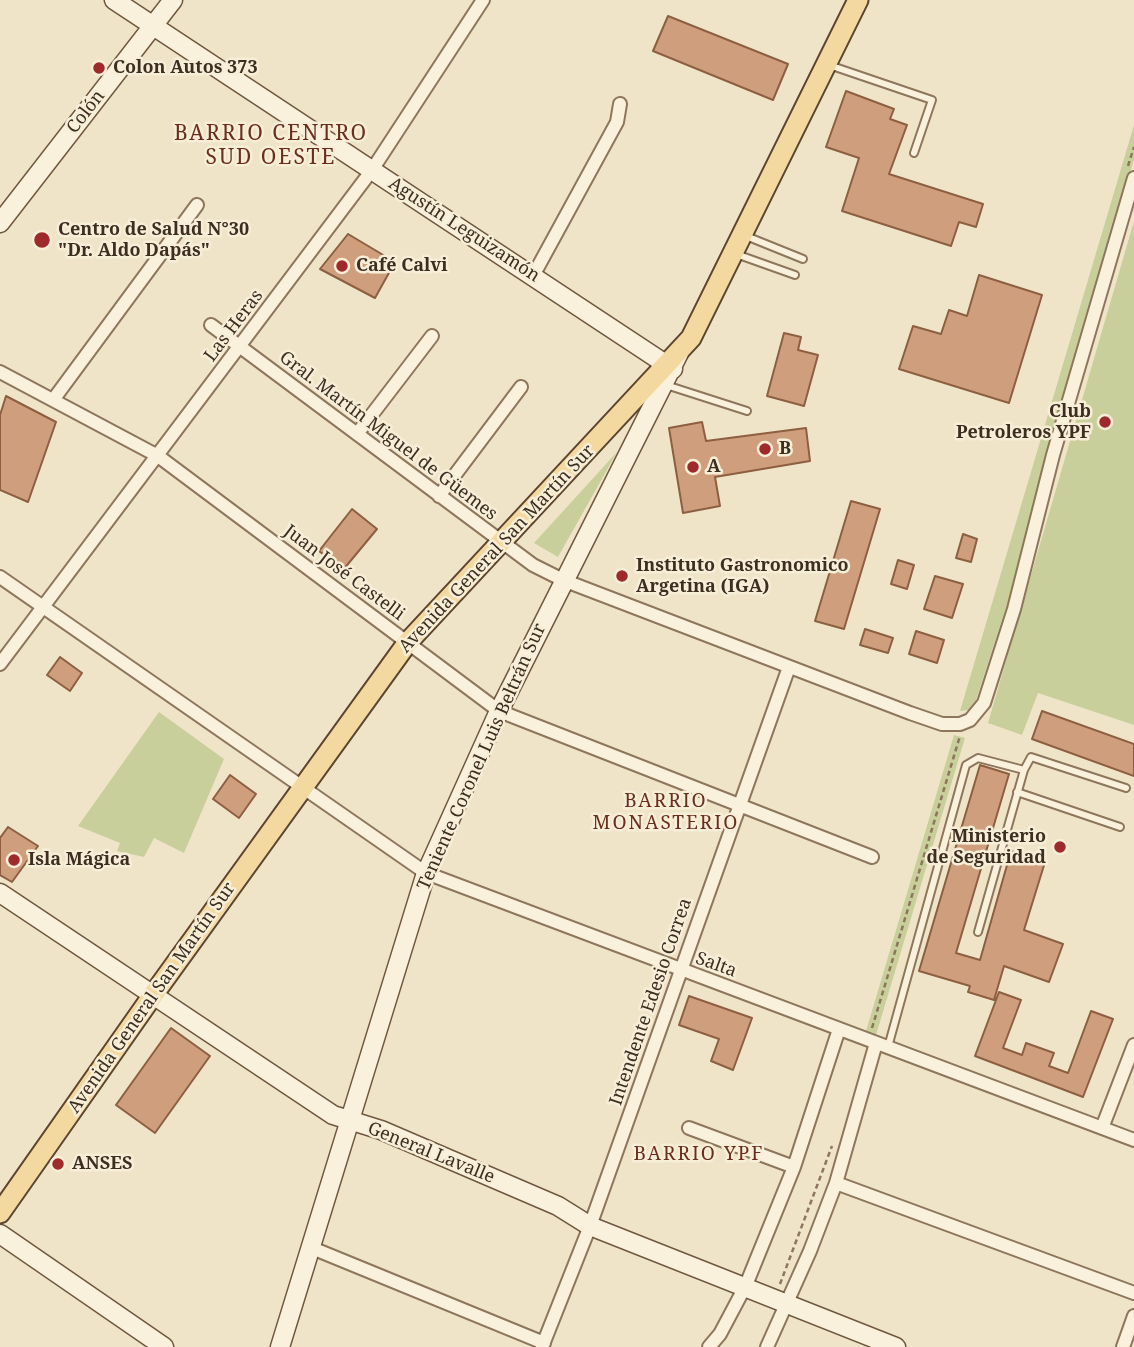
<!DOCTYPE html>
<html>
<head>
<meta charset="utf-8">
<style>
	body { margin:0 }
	canvas { display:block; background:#f0e4c8 }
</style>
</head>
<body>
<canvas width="1134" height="1347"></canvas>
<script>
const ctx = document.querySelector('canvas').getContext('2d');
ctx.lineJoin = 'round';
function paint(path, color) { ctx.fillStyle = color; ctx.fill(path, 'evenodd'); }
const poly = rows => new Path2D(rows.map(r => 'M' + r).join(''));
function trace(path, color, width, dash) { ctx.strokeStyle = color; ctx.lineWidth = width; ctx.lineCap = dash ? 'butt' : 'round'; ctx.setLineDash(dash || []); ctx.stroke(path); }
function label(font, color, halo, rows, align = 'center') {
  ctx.font = font + ' "Noto Serif",serif'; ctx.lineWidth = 5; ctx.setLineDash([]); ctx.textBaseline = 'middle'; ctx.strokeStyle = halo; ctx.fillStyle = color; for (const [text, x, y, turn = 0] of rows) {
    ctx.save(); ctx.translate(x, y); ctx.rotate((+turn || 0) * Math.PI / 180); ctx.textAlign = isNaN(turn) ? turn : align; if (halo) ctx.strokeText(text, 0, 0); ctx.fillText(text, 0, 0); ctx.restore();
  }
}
const green = poly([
	[1134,125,1134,159,1009,598,975,703,968,710,960,711],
	[1134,221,1134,725,1038,693,1022,735,988,723],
	[617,452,558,557,534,543],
	[159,712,224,759,184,853,154,838,144,857,117,851,120,843,78,826],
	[954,735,965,738,876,1035,866,1031]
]);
const building = poly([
	[668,16,788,64,773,100,653,51,668,16],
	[846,91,894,109,890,119,907,125,889,174,983,204,976,227,959,222,951,246,842,211,859,158,826,147,846,91],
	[348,234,395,262,375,298,320,269,348,234],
	[979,275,1042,295,1009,403,899,369,913,326,941,334,949,310,967,316,979,275],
	[784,333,801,337,798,350,818,355,804,406,767,396,784,333],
	[6,396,56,422,28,502,0,490,0,415,6,396],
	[702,422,706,441,806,428,810,461,715,477,720,506,683,513,669,428,702,422],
	[851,501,880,509,844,629,815,621,851,501],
	[352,509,377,529,343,570,319,551,352,509],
	[963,534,977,539,971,562,956,558,963,534],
	[898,560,914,565,907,589,891,584,898,560],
	[935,576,963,584,952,618,924,609,935,576],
	[865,629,893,638,888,653,860,645,865,629],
	[916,631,944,640,937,663,909,654,916,631],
	[60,657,82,673,70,691,47,675,60,657],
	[1042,711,1134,744,1134,776,1032,739,1042,711],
	[980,765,1009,774,956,953,980,960,1011,851,1045,862,1024,930,1063,944,1049,982,1004,966,994,1000,968,992,970,986,919,971,980,765],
	[230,775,256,794,239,818,213,799,230,775],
	[8,827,38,846,12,882,0,875,0,838,8,827],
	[999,992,1021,1000,1003,1048,1022,1055,1026,1043,1054,1053,1049,1066,1068,1073,1091,1011,1113,1019,1083,1097,975,1056,999,992],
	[689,996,752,1018,733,1070,711,1061,719,1039,679,1025,689,996],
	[171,1028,210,1056,155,1133,116,1105,171,1028]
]);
const path = poly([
	[1128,166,1134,147],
	[872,1028,960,736],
	[780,1284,832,1146]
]);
const lane = poly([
	[829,65,932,100,914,153],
	[746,236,803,259],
	[736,254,795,275],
	[666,385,747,411],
	[1017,792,1120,827],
	[978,932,1024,770,1031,757,1126,788],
	[888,1047,966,765,978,758,1024,770]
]);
const street = poly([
	[533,276,617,122,620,104],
	[211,325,533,565,563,580,910,713,942,724,960,724,970,720,984,703,1014,609,1053,455,1134,178],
	[0,372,158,456,499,711,872,857],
	[53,400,197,205],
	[357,434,432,336],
	[439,496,521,387],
	[0,577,426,873,1134,1140],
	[0,664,372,170,483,0],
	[689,1128,794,1167],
	[1102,1128,1134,1045],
	[836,1183,1134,1293],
	[312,1248,544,1343],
	[542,1347,590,1226,789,667],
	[709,1347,720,1334,746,1285,794,1167,839,1029],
	[767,1347,810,1251,836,1183,876,1043],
	[1123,1347,1134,1316]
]);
const secondary = poly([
	[114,0,673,369],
	[0,223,173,0],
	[0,893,333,1115,381,1130,558,1206,590,1226,896,1347],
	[0,1234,164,1347],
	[280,1347,426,873,499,711,679,353]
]);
const primary = poly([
	[0,1213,153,995,408,642,691,338,858,0]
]);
const markers = [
	[99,68,7,"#9e2a2b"],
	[42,240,9,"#9e2a2b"],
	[342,266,7,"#9e2a2b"],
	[1105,422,7,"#9e2a2b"],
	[765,449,7,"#9e2a2b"],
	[693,467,7,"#9e2a2b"],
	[622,576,7,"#9e2a2b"],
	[1060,847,7,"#9e2a2b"],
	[14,860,7,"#9e2a2b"],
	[58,1164,7,"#9e2a2b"]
];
const poiNames = [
	["Colon Autos 373",113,68],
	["Centro de Salud N°30",58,230],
	["\"Dr. Aldo Dapás\"",58,251],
	["Café Calvi",356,266],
	["Club",1091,412,"right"],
	["Petroleros YPF",1091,433,"right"],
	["B",779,449],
	["A",707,467],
	["Instituto Gastronomico",636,566],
	["Argetina (IGA)",636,587],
	["Ministerio",1046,837,"right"],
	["de Seguridad",1046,858,"right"],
	["Isla Mágica",28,860],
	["ANSES",72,1164]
];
const streetNames = [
	["Colón",86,112,-52],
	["Agustín Leguizamón",464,230,33],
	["Las Heras",234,326,-53],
	["Gral. Martín Miguel de Güemes",388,436,37],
	["Avenida General San Martín Sur",497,549,-47],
	["Juan José Castelli",344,573,37],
	["Teniente Coronel Luis Beltrán Sur",482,757,-66],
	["Salta",716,965,20],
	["Avenida General San Martín Sur",152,998,-55],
	["Intendente Edesio Correa",651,1002,-71],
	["General Lavalle",431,1153,22]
];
const neighbourhoodNames = [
	["BARRIO",666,802],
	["MONASTERIO",666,824],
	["BARRIO YPF",699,1155]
];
const quarterNames = [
	["BARRIO CENTRO",271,134],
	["SUD OESTE",271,158]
];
paint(green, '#c9cf9b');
paint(building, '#cf9f7d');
trace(building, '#8d5f41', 2);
trace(lane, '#8d765c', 10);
trace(street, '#8d765c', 16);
trace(secondary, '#6f573f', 21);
trace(primary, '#5b4430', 23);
trace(path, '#8d765c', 2.5, [5, 3.5]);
trace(lane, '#faf1dc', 6);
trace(street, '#faf1dc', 12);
trace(secondary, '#faf1dc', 18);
trace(primary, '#f3d9a0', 19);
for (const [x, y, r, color] of markers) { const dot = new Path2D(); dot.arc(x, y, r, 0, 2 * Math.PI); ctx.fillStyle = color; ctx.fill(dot); trace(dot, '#f7eed8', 2.5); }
label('bold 18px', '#3d2e20', '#f7eed8', poiNames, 'left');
label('18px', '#3d2e20', '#f7eed8', streetNames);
ctx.letterSpacing = '2px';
label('19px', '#6b2e1e', '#f7eed8', neighbourhoodNames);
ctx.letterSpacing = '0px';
ctx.letterSpacing = '2px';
label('21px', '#6b2e1e', '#f7eed8', quarterNames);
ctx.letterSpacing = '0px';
</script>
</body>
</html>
